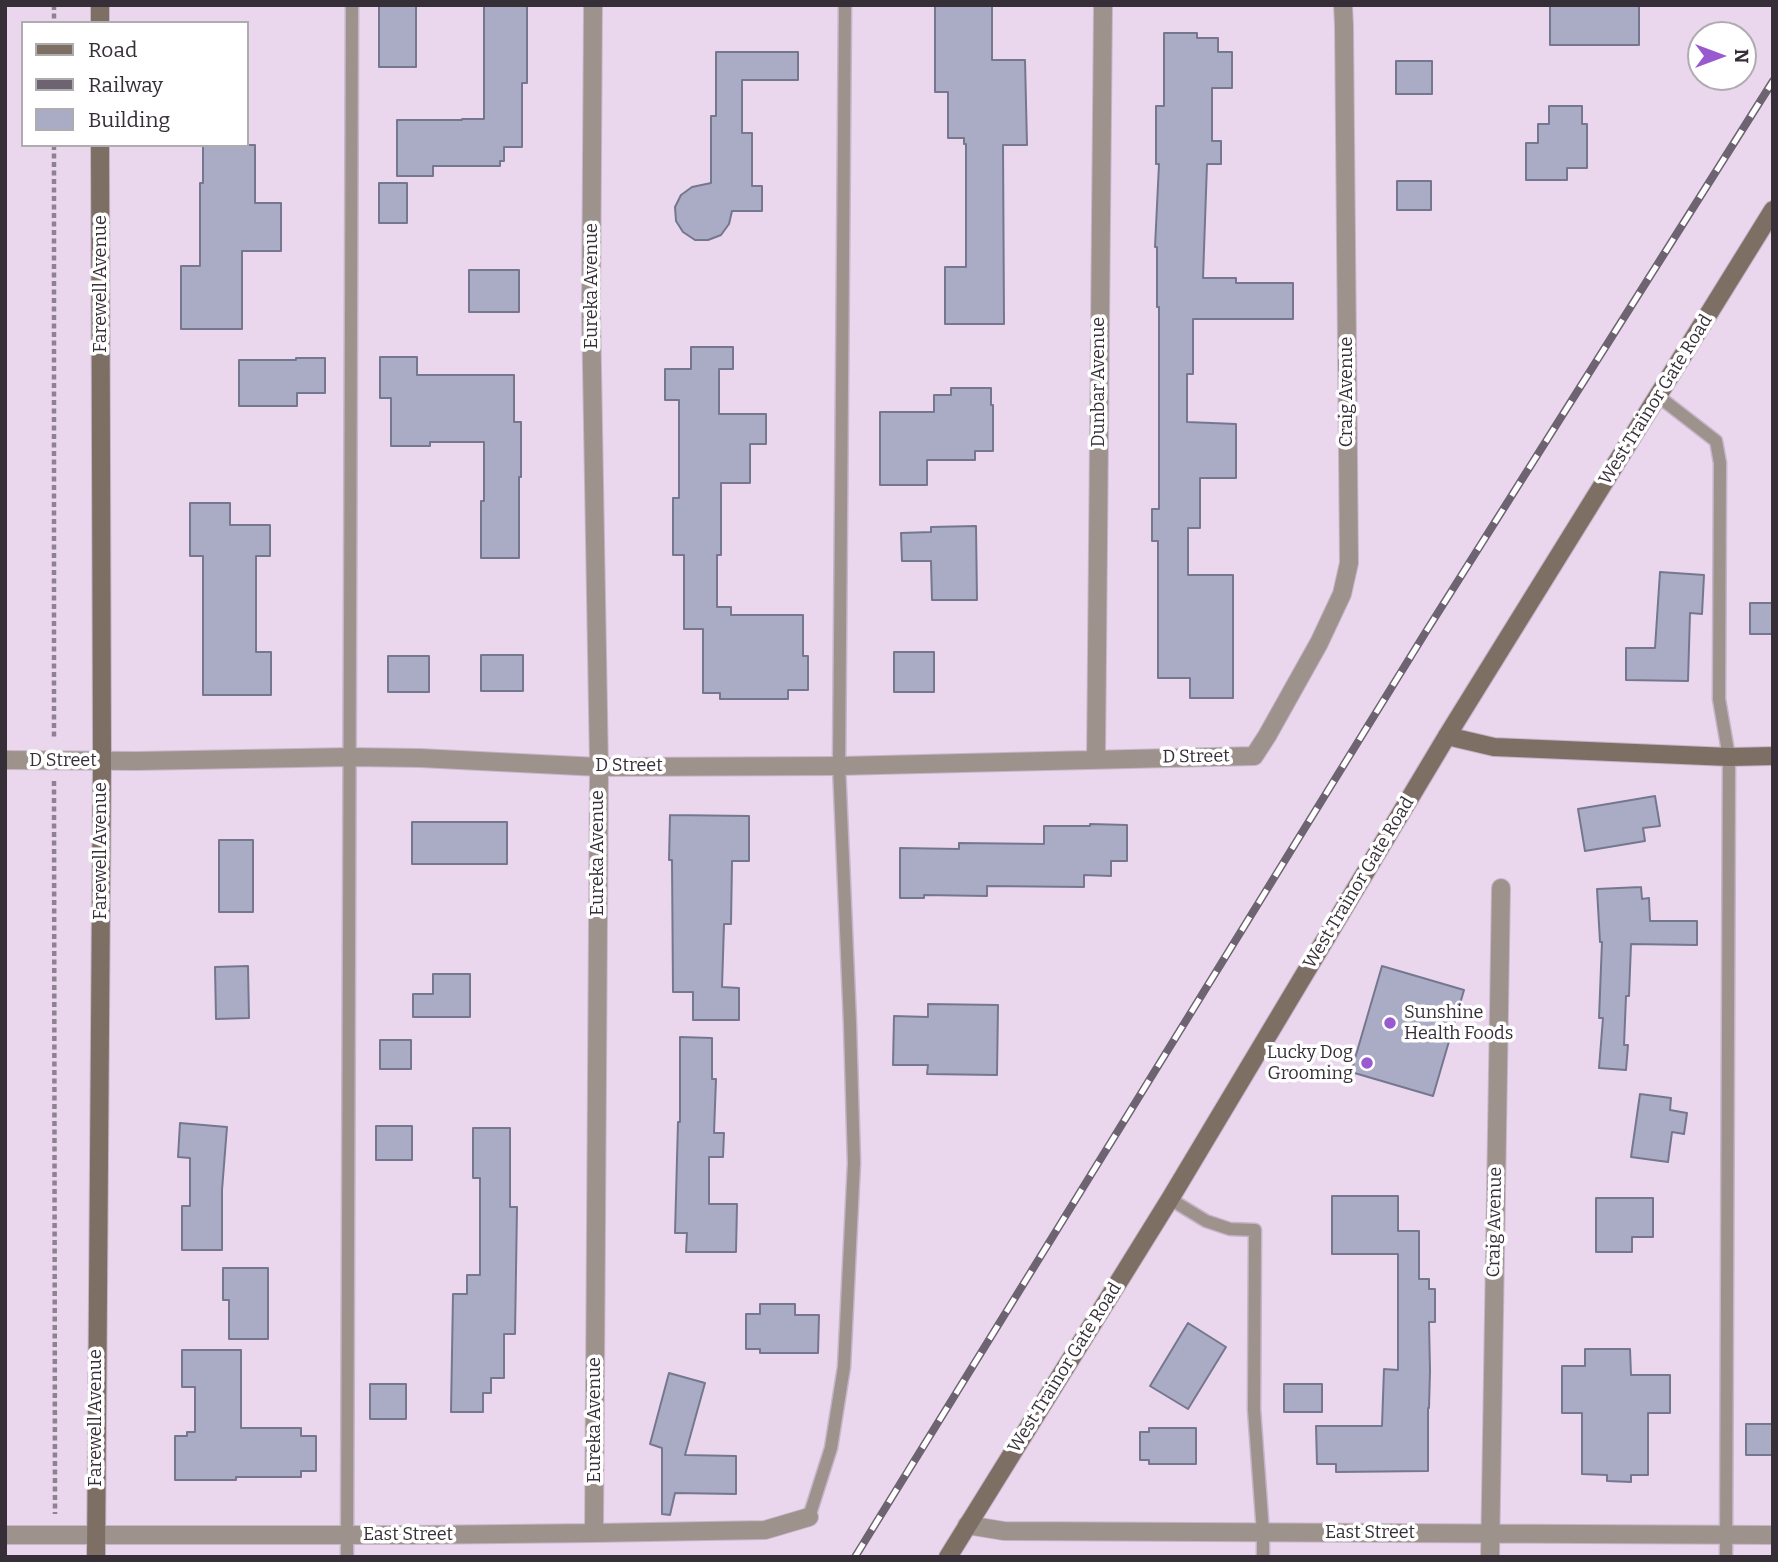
<!DOCTYPE html>
<html>
<head>
<meta charset="utf-8">
<style>
	body { margin:0 }
	#map { position:relative; width:1778px; height:1562px; overflow:hidden; background:#ead7ee; font-family:Bitter,serif }
	canvas { display:block }
	.frame { position:absolute; inset:0; border:7px solid #372f38; pointer-events:none }
	.legend { position:absolute; left:21px; top:21px; width:228px; height:126px; box-sizing:border-box; background:#fff; border:2px solid #afacaf; margin:0; padding:9px 12px; list-style:none; font-size:21px; color:#372f38 }
	.legend li { display:flex; align-items:center; gap:14px; height:35px }
	.legend b { width:35px; border:2px solid #afacaf }
	.north { position:absolute; left:1687px; top:21px; width:70px; height:70px; box-sizing:border-box; background:#fff; border:2px solid #afacaf; border-radius:50%; rotate:90deg; font-size:19px; font-weight:700; line-height:28px; text-align:center; color:#372f38 }
	.north::after { content:''; display:block; margin:auto; width:24px; height:32px; background:#995ad0; clip-path:polygon(50% 0,100% 100%,50% 72%,0 100%) }
</style>
</head>
<body>
<div id="map">
<canvas width="1778" height="1562"></canvas>
<div class="frame"></div>
<ul class="legend">
<li><b style="height:9px;background:#7e6f64"></b>Road</li>
<li><b style="height:9px;background:#6e6370"></b>Railway</li>
<li><b style="height:19px;background:#aaacc5"></b>Building</li>
</ul>
<div class="north">N</div>
</div>
<script>
const ctx = document.querySelector('canvas').getContext('2d');
ctx.lineJoin = 'round';
function paint(path, color) { ctx.fillStyle = color; ctx.fill(path, 'evenodd'); }
const poly = rows => new Path2D(rows.map(r => 'M' + r).join(''));
function trace(path, color, width, dash) { ctx.strokeStyle = color; ctx.lineWidth = width; ctx.lineCap = dash ? 'butt' : 'round'; ctx.setLineDash(dash || []); ctx.stroke(path); }
function label(font, color, halo, rows, align = 'center') {
  ctx.font = font + ' Bitter,serif'; ctx.lineWidth = 7; ctx.setLineDash([]); ctx.textBaseline = 'middle'; ctx.strokeStyle = halo; ctx.fillStyle = color; for (const [text, x, y, turn = 0] of rows) {
    ctx.save(); ctx.translate(x, y); ctx.rotate((+turn || 0) * Math.PI / 180); ctx.textAlign = isNaN(turn) ? turn : align; if (halo) ctx.strokeText(text, 0, 0); ctx.fillText(text, 0, 0); ctx.restore();
  }
}
const building = poly([
	[379,5,416,5,416,67,379,67,379,5],
	[484,5,527,5,527,83,522,83,522,147,504,147,504,161,500,161,500,166,433,166,433,176,397,176,397,120,462,120,462,119,484,119,484,5],
	[935,5,992,5,992,60,1025,60,1027,145,1003,145,1004,324,945,324,945,267,966,267,966,144,964,144,964,138,948,138,948,92,935,92,935,5],
	[1550,5,1639,5,1639,45,1550,45,1550,5],
	[1164,33,1197,33,1197,38,1218,38,1218,52,1232,52,1232,88,1212,88,1212,141,1221,141,1221,164,1207,164,1203,278,1236,278,1236,283,1293,283,1293,319,1193,319,1193,374,1187,374,1187,422,1236,424,1236,478,1200,478,1200,528,1188,528,1188,575,1233,575,1233,698,1190,698,1190,678,1158,678,1158,541,1152,541,1152,509,1159,509,1159,307,1157,307,1157,247,1155,247,1159,164,1156,164,1156,106,1164,106,1164,33],
	[716,52,798,52,798,80,742,80,742,133,752,133,752,186,762,186,762,211,732,211,729,224,721,235,708,240,695,240,683,232,676,221,675,207,681,195,692,187,711,183,711,116,716,116,716,52],
	[1396,61,1432,61,1432,94,1396,94,1396,61],
	[1549,106,1582,106,1582,124,1587,124,1587,168,1567,168,1567,180,1526,180,1526,143,1538,143,1538,124,1549,124,1549,106],
	[203,145,255,145,255,203,281,203,281,251,242,251,242,329,181,329,181,266,200,266,200,183,203,183,203,145],
	[1397,181,1431,181,1431,210,1397,210,1397,181],
	[379,183,407,183,407,223,379,223,379,183],
	[469,270,519,270,519,312,469,312,469,270],
	[691,347,733,347,733,369,719,369,719,414,766,414,766,444,750,444,750,483,721,483,721,555,717,555,717,607,731,607,731,615,803,615,803,656,808,656,808,690,788,690,788,699,720,699,720,693,703,693,703,629,684,629,684,555,673,555,673,498,679,498,679,400,665,400,665,369,691,369,691,347],
	[380,357,417,357,417,375,514,375,514,422,521,422,521,477,519,477,519,558,481,558,481,501,484,501,484,442,430,442,430,446,391,446,391,398,380,398,380,357],
	[296,358,325,358,325,393,297,393,297,406,239,406,239,360,296,360,296,358],
	[951,388,991,388,991,405,993,405,993,451,975,451,975,460,927,460,927,485,880,485,880,412,934,412,934,395,951,395,951,388],
	[190,503,230,503,230,525,270,525,270,556,256,556,256,652,271,652,271,695,203,695,203,556,190,556,190,503],
	[976,526,977,600,932,600,931,561,902,561,901,533,931,532,931,527,976,526],
	[1660,572,1704,575,1702,614,1690,613,1688,681,1626,680,1626,648,1655,648,1660,572],
	[1750,603,1773,603,1773,634,1750,634,1750,603],
	[894,652,934,652,934,692,894,692,894,652],
	[481,655,523,655,523,691,481,691,481,655],
	[388,656,429,656,429,692,388,692,388,656],
	[1655,796,1660,826,1643,828,1645,841,1585,851,1578,809,1655,796],
	[670,815,749,816,749,861,732,861,731,924,724,924,722,987,739,988,739,1020,693,1020,693,992,673,992,672,860,669,860,670,815],
	[412,822,507,822,507,864,412,864,412,822],
	[1090,824,1127,825,1127,861,1111,861,1111,876,1084,875,1084,887,987,886,987,896,924,895,924,898,900,898,900,848,959,849,959,843,1044,844,1044,826,1090,826,1090,824],
	[219,840,253,840,253,912,219,912,219,840],
	[1641,887,1642,899,1649,898,1650,921,1697,921,1697,945,1631,944,1629,996,1626,996,1624,1045,1628,1045,1626,1070,1599,1068,1603,1018,1599,1018,1602,942,1600,942,1597,889,1641,887],
	[248,966,249,1018,216,1019,215,967,248,966],
	[1382,966,1464,990,1433,1096,1351,1072,1382,966],
	[433,974,470,974,470,1017,413,1017,413,994,433,994,433,974],
	[928,1004,998,1005,997,1075,927,1074,928,1065,893,1065,894,1016,928,1017,928,1004],
	[680,1037,712,1038,712,1079,716,1079,714,1133,724,1133,723,1157,709,1157,709,1204,737,1204,736,1252,686,1252,687,1233,675,1233,678,1122,680,1122,680,1037],
	[380,1040,411,1040,411,1069,380,1069,380,1040],
	[1640,1094,1671,1098,1670,1110,1687,1113,1684,1134,1672,1132,1668,1162,1631,1157,1640,1094],
	[180,1123,227,1127,222,1190,222,1250,182,1250,182,1206,190,1206,190,1158,178,1157,180,1123],
	[376,1126,412,1126,412,1160,376,1160,376,1126],
	[473,1128,510,1128,510,1207,517,1207,515,1334,504,1334,504,1378,491,1378,491,1393,483,1393,483,1412,451,1412,453,1294,467,1294,467,1275,480,1275,480,1178,473,1178,473,1128],
	[1332,1196,1398,1196,1398,1231,1419,1231,1419,1279,1429,1279,1429,1289,1435,1289,1435,1322,1429,1322,1430,1371,1429,1408,1428,1408,1428,1471,1336,1472,1336,1464,1317,1464,1316,1426,1382,1426,1384,1369,1398,1370,1398,1254,1332,1254,1332,1196],
	[1596,1198,1653,1198,1653,1237,1632,1237,1632,1252,1596,1252,1596,1198],
	[223,1268,268,1268,268,1339,229,1339,229,1300,223,1300,223,1268],
	[760,1304,795,1304,795,1315,819,1315,818,1353,760,1353,760,1349,746,1349,746,1314,760,1314,760,1304],
	[1188,1323,1226,1347,1188,1409,1150,1386,1188,1323],
	[1585,1349,1630,1349,1631,1375,1670,1375,1670,1413,1648,1413,1648,1475,1631,1475,1631,1482,1607,1481,1607,1475,1582,1474,1582,1413,1562,1413,1562,1366,1585,1366,1585,1349],
	[182,1350,241,1350,241,1428,301,1428,301,1436,316,1436,316,1471,301,1471,301,1477,236,1477,236,1480,175,1480,175,1436,187,1436,187,1432,195,1432,195,1387,182,1387,182,1350],
	[669,1373,705,1383,685,1455,736,1456,736,1494,675,1493,670,1515,662,1514,662,1448,650,1444,669,1373],
	[370,1384,406,1384,406,1419,370,1419,370,1384],
	[1284,1384,1322,1384,1322,1412,1284,1412,1284,1384],
	[1746,1424,1773,1424,1773,1455,1746,1455,1746,1424],
	[1149,1428,1196,1428,1196,1464,1149,1464,1149,1460,1140,1460,1140,1432,1149,1432,1149,1428]
]);
const path = poly([
	[54,5,54,23],
	[54,145,54,740],
	[54,781,55,1514]
]);
const lane = poly([
	[1658,396,1716,441,1720,463,1719,699,1729,757,1726,1557],
	[1170,1199,1206,1221,1230,1229,1255,1230,1254,1409,1263,1533,1263,1557],
	[809,1517,831,1448,844,1367,854,1163,850,1023,839,766,845,5],
	[347,1557,352,5]
]);
const street = poly([
	[593,5,591,311,599,767,594,1533],
	[1096,759,1103,5],
	[5,760,136,761,350,757,420,758,599,767,839,766,1254,756,1267,736,1319,643,1342,594,1349,563,1344,26,1343,5],
	[967,1525,1004,1531,1773,1535],
	[5,1535,411,1535,594,1533,765,1530,809,1517],
	[1490,1557,1501,888]
]);
const secondary = poly([
	[100,5,100,23],
	[1447,736,1494,747,1729,757,1773,756],
	[96,1557,102,761,100,145],
	[948,1557,1170,1199,1447,736,1773,210]
]);
const rail = poly([
	[855,1557,1427,630,1773,81]
]);
const markers = [
	[1390,1023,7,"#995ad0"],
	[1367,1063,7,"#995ad0"]
];
const streetNames = [
	["Farewell Avenue",101,284,-90],
	["Eureka Avenue",592,286,-90],
	["Dunbar Avenue",1099,382,-90],
	["Craig Avenue",1347,392,-90],
	["West Trainor Gate Road",1656,400,-58],
	["D Street",1196,757,-1],
	["D Street",63,761],
	["D Street",629,766],
	["Farewell Avenue",101,851,-90],
	["Eureka Avenue",598,853,-90],
	["West Trainor Gate Road",1359,883,-59],
	["Craig Avenue",1495,1222,-89],
	["West Trainor Gate Road",1065,1368,-58],
	["Farewell Avenue",96,1418,-90],
	["Eureka Avenue",595,1420,-90],
	["East Street",1370,1533],
	["East Street",408,1535]
];
const poiNames = [
	["Sunshine",1404,1013],
	["Health Foods",1404,1034],
	["Lucky Dog",1353,1053,"right"],
	["Grooming",1353,1074,"right"]
];
paint(building, '#aaacc5');
trace(building, '#75778f', 2);
trace(lane, '#c6b5ca', 15);
trace(street, '#c6b5ca', 20);
trace(secondary, '#c6b5ca', 20);
trace(path, '#8e8190', 4.5, [5, 3.5]);
trace(lane, '#9e938c', 12);
trace(street, '#9e938c', 18);
trace(secondary, '#7e6f64', 18);
trace(rail, '#6e6370', 8);
trace(rail, '#fff', 5, [16]);
for (const [x, y, r, color] of markers) { const dot = new Path2D(); dot.arc(x, y, r, 0, 2 * Math.PI); ctx.fillStyle = color; ctx.fill(dot); trace(dot, '#fff', 2.5); }
label('18px', '#372f38', '#fff', streetNames);
label('18px', '#372f38', '#fff', poiNames, 'left');
</script>
</body>
</html>
